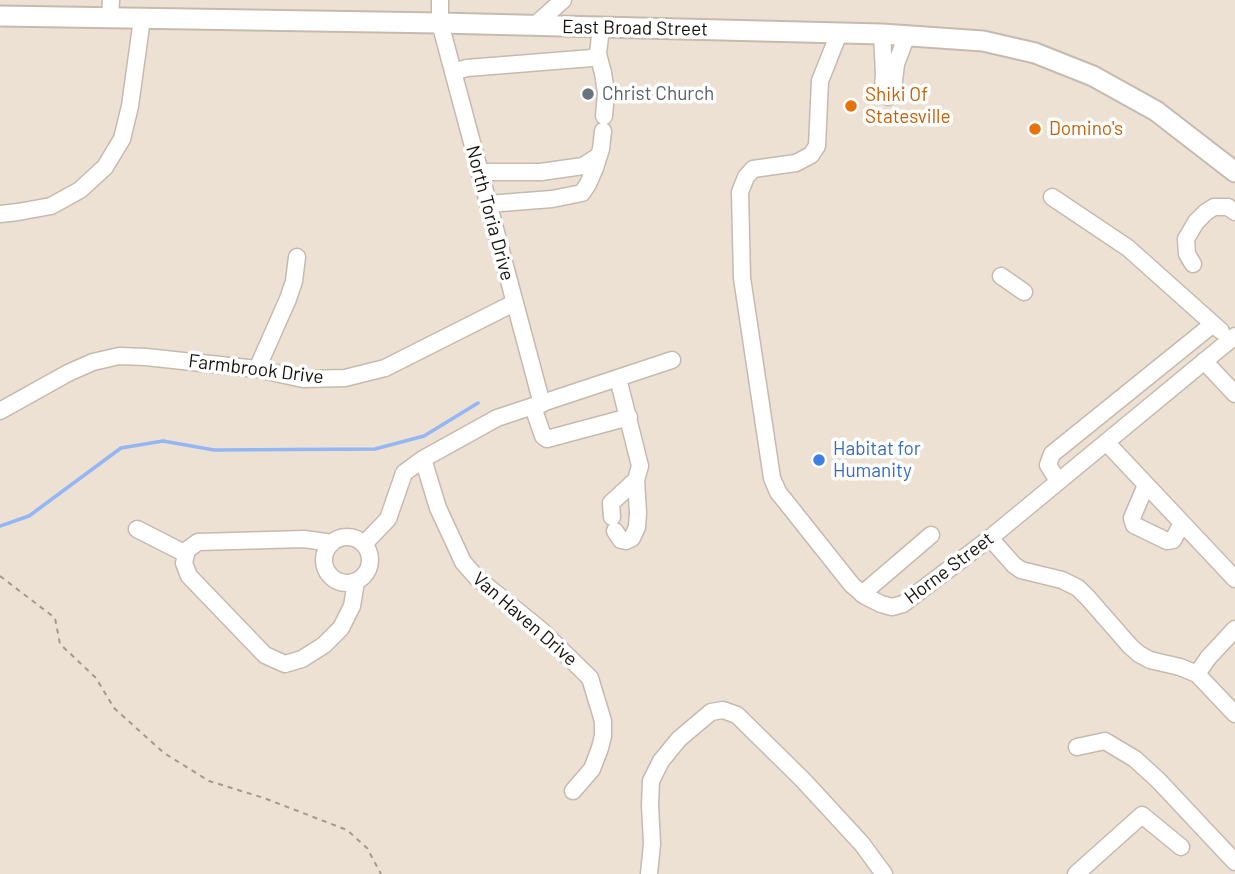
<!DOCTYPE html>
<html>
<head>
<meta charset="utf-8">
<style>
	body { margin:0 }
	canvas { display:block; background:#ede1d4 }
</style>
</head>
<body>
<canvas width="1235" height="874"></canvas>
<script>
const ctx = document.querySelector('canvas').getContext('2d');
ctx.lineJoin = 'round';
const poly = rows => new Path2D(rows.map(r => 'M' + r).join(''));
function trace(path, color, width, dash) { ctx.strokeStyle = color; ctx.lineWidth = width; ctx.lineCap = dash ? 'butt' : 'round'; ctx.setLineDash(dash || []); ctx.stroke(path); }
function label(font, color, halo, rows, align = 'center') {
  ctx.font = font + ' Barlow,sans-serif'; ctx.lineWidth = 7; ctx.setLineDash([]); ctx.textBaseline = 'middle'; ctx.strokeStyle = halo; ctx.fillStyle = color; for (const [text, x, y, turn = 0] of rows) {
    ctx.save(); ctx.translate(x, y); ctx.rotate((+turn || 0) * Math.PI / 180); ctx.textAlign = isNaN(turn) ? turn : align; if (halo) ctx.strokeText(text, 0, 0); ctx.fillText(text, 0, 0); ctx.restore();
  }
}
const stream = poly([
	[0,526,29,516,121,448,163,441,214,450,375,449,424,436,478,403]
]);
const path = poly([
	[0,576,55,618,60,644,96,678,114,708,164,753,209,781,264,798,347,830,367,848,381,874]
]);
const minor = poly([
	[440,0,440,23,542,404],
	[110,18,111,0],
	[534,26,563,0],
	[839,33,820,81,817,146,811,155,796,163,753,169,746,177,740,192,742,278,772,478,778,492,852,585,865,596,881,604,892,607,903,604,990,538,1235,336],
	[882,34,884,73,883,88],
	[598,54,603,73,606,93,604,116],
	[453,72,467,68,592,58,598,54,601,27],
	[888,97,893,89,896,64,907,35],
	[479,172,541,172,583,166,597,157],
	[1052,197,1128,248,1221,331],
	[488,204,552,199,582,193,588,184,595,168,601,149,603,131],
	[0,214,18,212,51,206,80,190,105,167,122,139,130,106,142,19],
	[1193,264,1187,254,1186,239,1196,222,1206,212,1214,207,1228,207,1235,212],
	[1001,276,1024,292],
	[1204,361,1235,394],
	[257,369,288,299,294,281,297,257],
	[533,407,543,436,547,439,629,417],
	[0,411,68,373,93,362,119,356,146,357,257,369,303,379,345,378,385,368,514,303],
	[1106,442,1235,579],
	[1058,481,1048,465,1052,454,1213,324],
	[1146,485,1132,518,1134,525,1167,541,1173,540,1182,523],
	[612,517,611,503,636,480,640,466,618,378],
	[137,529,186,554],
	[615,531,621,540,626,541,632,538,637,527,638,513,636,480],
	'324 560a23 23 0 1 1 46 0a23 23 0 1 1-46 0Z',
	[990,538,1014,565,1021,570,1062,580,1078,588,1088,598,1130,646,1139,654,1150,660,1180,667,1197,674,1235,714],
	[332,543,304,539,198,542,187,550,184,563,189,576,265,655,285,664,302,659,324,645,341,628,352,606,356,582],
	[364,544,388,519,404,473,423,459],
	[862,594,931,535],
	[1197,674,1208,658,1235,629],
	[1077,747,1105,741,1135,759,1158,780,1235,862],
	[573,791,592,769,600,748,603,736,603,721,590,678,541,630,477,578,463,562,438,508,423,459,497,418,672,360],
	[649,874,652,844,650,805,651,781,661,761,679,739,711,712,723,710,737,715,803,780,862,844,884,874],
	[1076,874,1142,815,1181,847]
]);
const major = poly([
	[0,16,440,23,882,34,983,41,1035,53,1093,76,1156,111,1235,172]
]);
const markers = [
	[588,94,7,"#6b7280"],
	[851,106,7,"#e8710a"],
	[1035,129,7,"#e8710a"],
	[819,460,7,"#3f7fe0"]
];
const streetNames = [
	["East Broad Street",635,28,1],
	["North Toria Drive",490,213,75],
	["Farmbrook Drive",256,369,7],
	["Horne Street",949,568,-37],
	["Van Haven Drive",525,619,41]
];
const worshipNames = [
	["Christ Church",602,94]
];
const foodNames = [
	["Shiki Of",865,95],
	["Statesville",865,117],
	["Domino's",1049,129]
];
const shopNames = [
	["Habitat for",833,449],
	["Humanity",833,471]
];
trace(stream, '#93b6f4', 3.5);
trace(minor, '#c6baae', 19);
trace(major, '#c6baae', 23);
trace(path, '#a2998f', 2, [5, 5]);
trace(minor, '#fff', 16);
trace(major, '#fff', 19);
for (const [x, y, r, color] of markers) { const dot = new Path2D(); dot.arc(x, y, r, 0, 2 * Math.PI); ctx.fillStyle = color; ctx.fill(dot); trace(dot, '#fff', 2.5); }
label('19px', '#15110c', '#fff', streetNames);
label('19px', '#5b616d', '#fff', worshipNames, 'left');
label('19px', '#c56008', '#fff', foodNames, 'left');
label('19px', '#366cbe', '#fff', shopNames, 'left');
</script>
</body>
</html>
